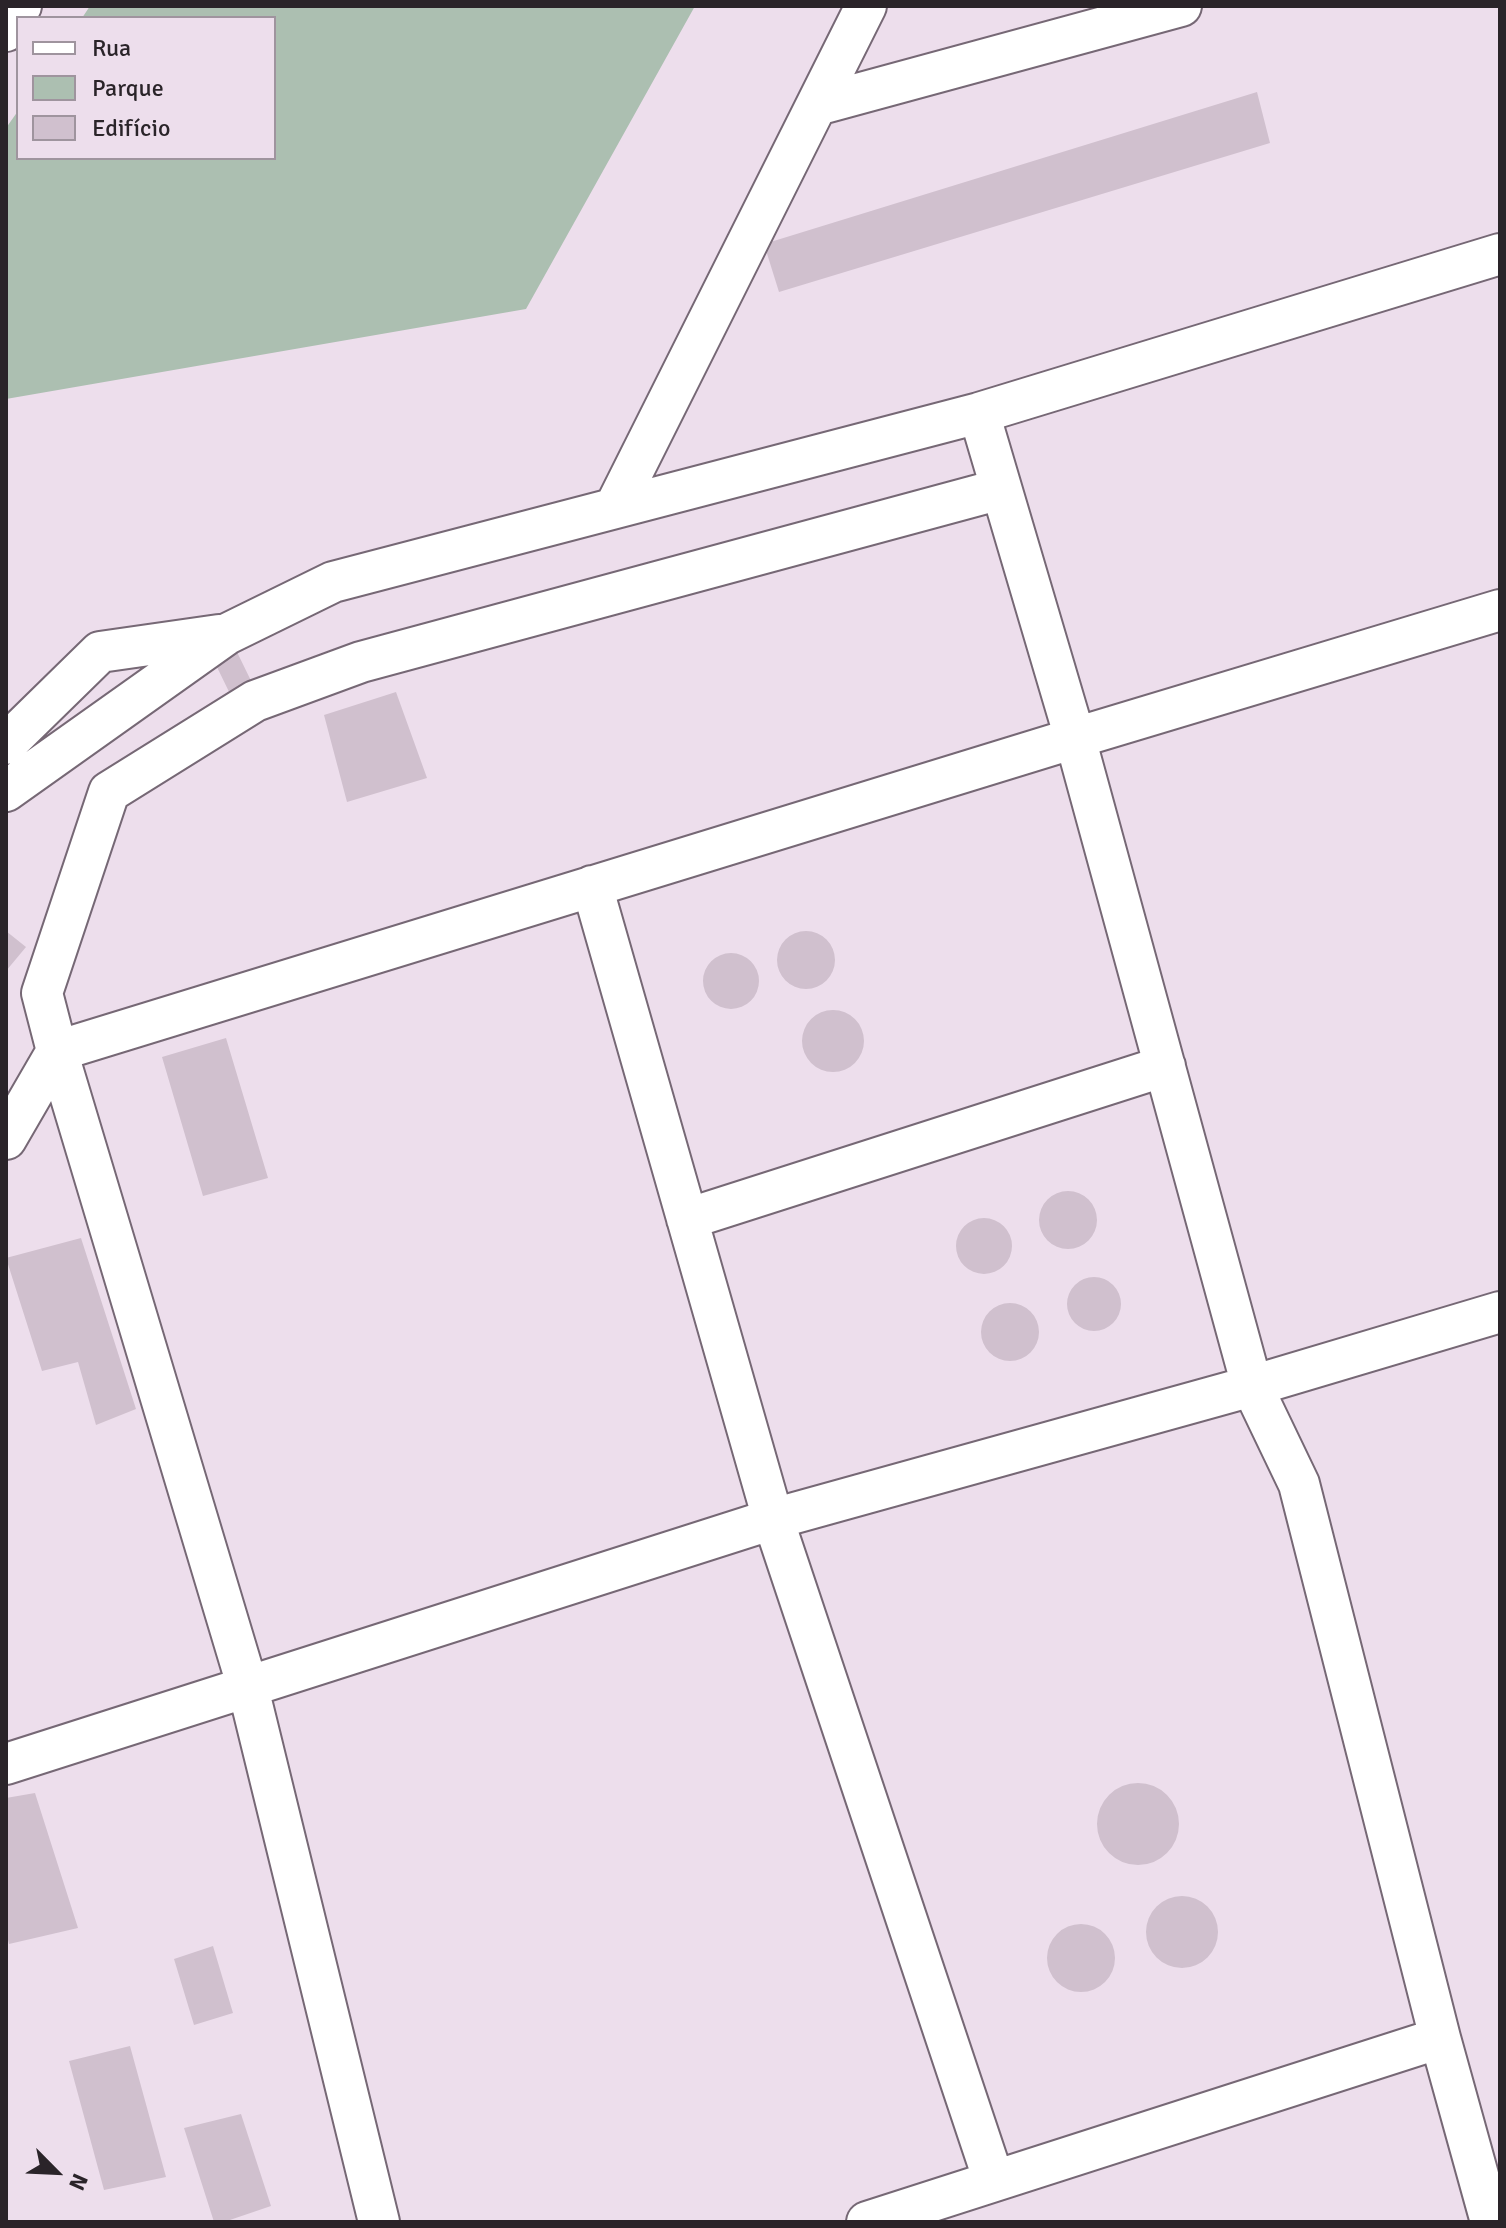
<!DOCTYPE html>
<html>
<head>
<meta charset="utf-8">
<style>
	body { margin:0 }
	#map { position:relative; width:1506px; height:2228px; overflow:hidden; background:#eddeec; font-family:Signika,sans-serif }
	canvas { display:block }
	.frame { position:absolute; inset:0; border:8px solid #2a2429; pointer-events:none }
	.legend { position:absolute; left:16px; top:16px; width:260px; height:144px; box-sizing:border-box; background:#eddeec; border:2px solid #9f949e; margin:0; padding:10px 14px; list-style:none; font-size:24px; color:#2a2429 }
	.legend li { display:flex; align-items:center; gap:16px; height:40px }
	.legend b { width:40px; border:2px solid #9f949e }
	.north { position:absolute; left:16px; top:2132px; width:80px; height:80px; -webkit-text-stroke:6px #eddeec; paint-order:stroke; rotate:114deg; font-size:22px; font-weight:700; line-height:32px; text-align:center; color:#2a2429 }
	.north::after { content:''; display:block; margin:auto; width:28px; height:36px; background:#2a2429; clip-path:polygon(50% 0,100% 100%,50% 72%,0 100%) }
</style>
</head>
<body>
<div id="map">
<canvas width="1506" height="2228"></canvas>
<div class="frame"></div>
<ul class="legend">
<li><b style="height:10px;background:#fff"></b>Rua</li>
<li><b style="height:22px;background:#acbfb1"></b>Parque</li>
<li><b style="height:22px;background:#d0c0ce"></b>Edifício</li>
</ul>
<div class="north">N</div>
</div>
<script>
const ctx = document.querySelector('canvas').getContext('2d');
ctx.lineJoin = 'round';
function paint(path, color) { ctx.fillStyle = color; ctx.fill(path, 'evenodd'); }
const poly = rows => new Path2D(rows.map(r => 'M' + r).join(''));
function trace(path, color, width, dash) { ctx.strokeStyle = color; ctx.lineWidth = width; ctx.lineCap = dash ? 'butt' : 'round'; ctx.setLineDash(dash || []); ctx.stroke(path); }
const green = poly([
	[90,6,695,6,526,309,6,399,6,128,18,111,18,158,274,158,274,18,82,18]
]);
const building = poly([
	[1257,92,1270,143,779,292,764,244],
	[237,652,255,689,233,700,215,663],
	[396,692,427,778,347,802,324,715],
	'777 960a29 29 0 1 1 58 0a29 29 0 1 1-58 0Z',
	[6,931,26,947,6,971],
	'703 981a28 28 0 1 1 56 0a28 28 0 1 1-56 0Z',
	'802 1041a31 31 0 1 1 62 0a31 31 0 1 1-62 0Z',
	[226,1038,268,1178,203,1196,162,1057],
	'1039 1220a29 29 0 1 1 58 0a29 29 0 1 1-58 0Z',
	'956 1246a28 28 0 1 1 56 0a28 28 0 1 1-56 0Z',
	[81,1238,136,1409,96,1425,78,1362,42,1371,6,1258],
	'1067 1304a27 27 0 1 1 54 0a27 27 0 1 1-54 0Z',
	'981 1332a29 29 0 1 1 58 0a29 29 0 1 1-58 0Z',
	'1097 1824a41 41 0 1 1 82 0a41 41 0 1 1-82 0Z',
	[35,1793,78,1928,9,1944,6,1932,6,1798],
	'1146 1932a36 36 0 1 1 72 0a36 36 0 1 1-72 0Z',
	'1047 1958a34 34 0 1 1 68 0a34 34 0 1 1-68 0Z',
	[213,1946,233,2013,194,2025,174,1959],
	[130,2046,166,2177,104,2190,69,2061],
	[241,2114,271,2206,224,2222,214,2222,184,2128]
]);
const minor = poly([
	[6,31,21,6],
	[817,105,1181,6],
	[979,413,1075,738,1252,1386,1299,1484,1440,2038,1491,2222],
	[615,507,866,6],
	[6,744,100,652,219,635],
	[6,791,227,634,333,582,979,413,1500,254],
	[592,886,773,1519,994,2181],
	[6,1139,57,1051,1075,738,1500,610],
	[687,1219,1165,1066],
	[6,1764,773,1519,1252,1386,1500,1312],
	[379,2222,248,1688,57,1051,42,993,109,792,255,701,361,662,1001,489],
	[867,2222,1440,2038]
]);
paint(green, '#acbfb1');
paint(building, '#d0c0ce');
trace(minor, '#766875', 44);
trace(minor, '#fff', 40);
</script>
</body>
</html>
